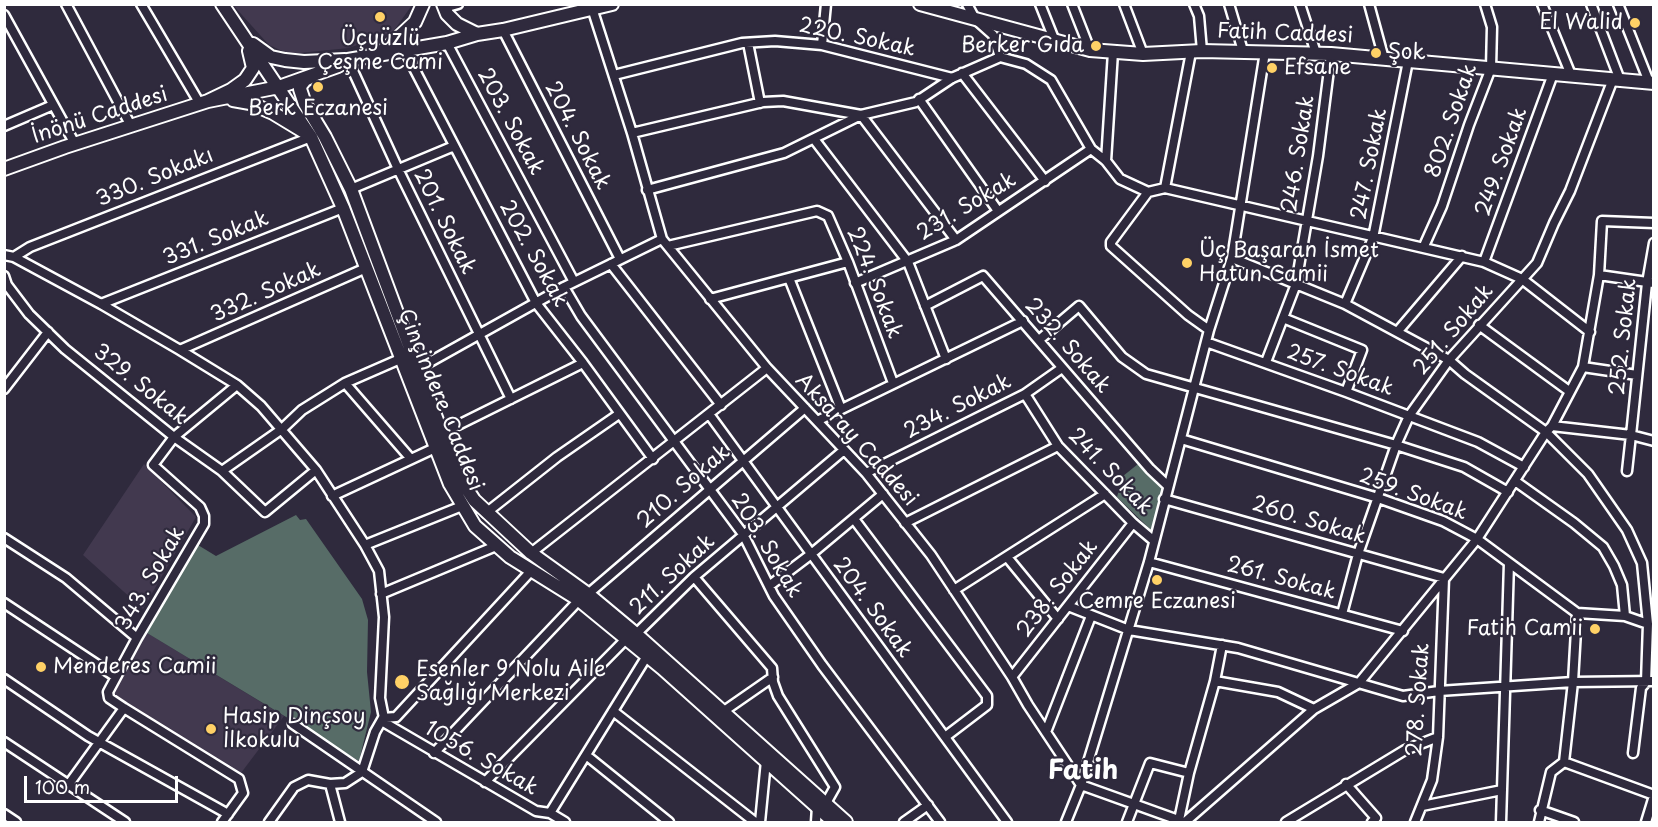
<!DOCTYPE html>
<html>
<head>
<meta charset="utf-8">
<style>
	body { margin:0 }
	#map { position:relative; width:1658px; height:827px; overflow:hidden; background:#2f2a3d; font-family:"Playpen Sans",sans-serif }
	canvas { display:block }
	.frame { position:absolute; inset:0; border:6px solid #fff; pointer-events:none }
	.scale { position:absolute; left:24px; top:776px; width:154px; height:27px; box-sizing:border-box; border:3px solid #fff; border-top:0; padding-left:8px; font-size:18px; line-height:21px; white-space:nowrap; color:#fff; -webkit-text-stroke:4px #2f2a3d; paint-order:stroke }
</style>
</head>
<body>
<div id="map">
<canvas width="1658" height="827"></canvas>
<div class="frame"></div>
<div class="scale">100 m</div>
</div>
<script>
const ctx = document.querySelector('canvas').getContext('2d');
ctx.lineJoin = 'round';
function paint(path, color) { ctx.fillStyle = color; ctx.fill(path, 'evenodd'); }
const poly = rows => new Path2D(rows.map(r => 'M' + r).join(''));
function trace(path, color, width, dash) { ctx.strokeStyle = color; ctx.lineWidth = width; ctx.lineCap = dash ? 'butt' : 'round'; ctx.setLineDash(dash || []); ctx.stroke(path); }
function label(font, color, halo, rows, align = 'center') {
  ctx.font = font + ' "Playpen Sans",sans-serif'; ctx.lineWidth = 4.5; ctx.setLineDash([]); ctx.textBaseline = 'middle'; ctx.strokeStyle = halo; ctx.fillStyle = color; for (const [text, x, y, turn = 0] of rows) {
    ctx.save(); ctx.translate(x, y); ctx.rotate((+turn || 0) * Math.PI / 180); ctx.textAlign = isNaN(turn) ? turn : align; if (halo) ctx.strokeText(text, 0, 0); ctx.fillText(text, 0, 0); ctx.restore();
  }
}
const built = poly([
	[233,5,412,5,393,32,349,48,289,54,269,45],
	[144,464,196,517,143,609,83,555],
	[147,633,284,716,241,773,109,698]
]);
const green = poly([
	[1138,464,1164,487,1151,530,1117,497,1123,476],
	[296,515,300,520,306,519,362,599,368,620,367,672,371,712,359,761,147,633,193,542,216,556]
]);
const street = poly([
	[66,4,131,126],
	[141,4,200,104],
	[967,4,975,19,993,35,1000,57],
	[1040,4,1054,39],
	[1072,4,1090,50],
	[1124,4,1143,54],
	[1194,4,1199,16,1202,51],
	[1229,4,1243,51],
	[1300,4,1316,53],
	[1369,4,1384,59],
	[1542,4,1571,75],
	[1591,4,1620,80],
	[1618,4,1649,82],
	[444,8,458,4],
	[592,8,632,133,662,239,767,368,866,473,931,555,1012,677,1028,705,1081,785,1184,822],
	[4,15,75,144],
	[503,30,620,259],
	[447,43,574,282],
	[748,43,760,103],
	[822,45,826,4],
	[405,51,536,303,583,363,653,459],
	[348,60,398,169,511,399],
	[962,73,1045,181],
	[614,75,742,43,775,41,822,45,952,78],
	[919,99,998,211],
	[4,126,53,105],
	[632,133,763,102,783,101,861,115,956,240],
	[814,139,908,262,946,359],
	[1106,161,1113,52],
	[1165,188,1191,52],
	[351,189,454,146],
	[647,190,784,153,861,115,916,102,952,78,1000,57,1026,64,1051,80,1091,149,1106,161,1120,179,1148,192,1165,188,1484,262,1522,279,1590,332],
	[1148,192,1111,242,1111,246,1188,315,1209,330],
	[1654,243,1647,283,1631,435,1654,441],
	[668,246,817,211,828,216,848,262,893,383],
	[1424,246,1442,206,1469,125,1491,68,1492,27,1485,4],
	[4,255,14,257,101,304,180,350,237,385,261,406,316,470,365,545,379,571,384,617,380,698,385,723,536,811,550,813,565,822],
	[14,257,30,247,311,137],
	[1232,258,1345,304,1449,360,1465,374,1546,432,1588,474,1627,530,1642,563,1648,624,1646,682,1641,688,1633,753],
	[1484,262,1553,74],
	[611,264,721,405],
	[1599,275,1654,283],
	[4,276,7,285,29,314,65,349,174,437,222,471,265,512,316,470],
	[789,278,841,409],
	[855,283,956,240,1091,149],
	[564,287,581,316,743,534,774,596,822,665,940,822],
	[710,299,848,262],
	[101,304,343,208],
	[1345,304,1373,238,1408,61],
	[925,306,983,276,1150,469,1168,486],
	[1283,318,1362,350,1346,392],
	[1479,325,1569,391],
	[1398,331,1462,256],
	[1039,340,1079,306,1122,357,1146,374,1396,445,1464,467,1508,492],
	[1206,342,1346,392,1478,442,1524,467],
	[180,350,366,268],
	[1266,362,1296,284,1318,156,1331,54],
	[1583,367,1637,375],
	[419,368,564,287,662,239],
	[345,383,411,459],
	[4,389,48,332],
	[1025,394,1058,446,1133,523,1153,540],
	[709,414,1007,822],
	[817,421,1023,321],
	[1552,426,1631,435,1627,471],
	[442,433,583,363],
	[1181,439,1378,498,1443,521,1477,539,1577,613,1625,616,1648,624],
	[222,471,282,429,302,410,345,383,400,359],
	[866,473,1025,394,1062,368],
	[1515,481,1574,523,1603,547,1614,566,1622,585,1625,616],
	[332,496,435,448],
	[1164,499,1444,578,1438,737,1432,780,1415,822],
	[486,513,557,457,619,414],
	[854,519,987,696,987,705,945,737],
	[905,523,1058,446],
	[4,538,66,578,137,638],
	[365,545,462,506],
	[531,553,767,368],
	[1007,557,1058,619],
	[1149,562,1403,631],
	[694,577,772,668,773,682,778,696,835,787,826,803],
	[769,586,810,555,883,494],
	[954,590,1105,494],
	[381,594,496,546],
	[588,594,805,408],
	[4,603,116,677],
	[1068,606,1129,630,1238,648,1403,696,1439,691,1573,682,1654,681],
	[1342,614,1358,554,1396,445,1409,416,1449,360,1537,263,1554,223,1570,191,1613,79],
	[636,634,694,577,844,450],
	[1012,677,1133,523],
	[4,679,88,736,228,814],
	[1215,681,1278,692,1314,709],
	[613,711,755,822],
	[724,711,773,677],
	[383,718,396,717,531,571],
	[293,724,436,822],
	[1046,732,1091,616],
	[4,742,125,822],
	[434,753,579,600],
	[586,755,669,822],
	[1564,762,1573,682,1577,613],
	[485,782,626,639],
	[69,784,124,708],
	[330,784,340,822],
	[1346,784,1376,818,1372,822],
	[1422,806,1502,790],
	[1540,810,1574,822],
	[550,813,647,656],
	[4,814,16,822],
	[1179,820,1189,773,1215,681,1222,645],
	[222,822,243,793,239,779,124,708,109,698,108,692,137,638,204,524,204,516,200,507,153,465,174,437,237,385],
	[269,822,294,787,308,780,330,784,345,783,362,772,375,732,383,718],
	[760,822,766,761],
	[816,822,817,807],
	[904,822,928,805],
	[1066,822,1081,785,1149,562,1209,330,1232,258,1265,52],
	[1127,822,1150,763,1189,773],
	[1185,822,1314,709,1359,683,1477,539,1546,432,1552,426,1583,367,1599,275,1602,221,1654,223],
	[1286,822,1405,750,1438,737],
	[1501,822,1509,563],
	[1539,822,1551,772,1564,762,1654,795],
	[1646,822,1654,796]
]);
const secondary = poly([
	[222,4,311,137,343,208,450,484,475,526,510,557,579,600,662,668,834,822],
	[443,4,447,14,457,24,477,34],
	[920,4,1090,50,1143,54,1202,51,1331,54,1654,83],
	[253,44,271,57,285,60,304,62,345,60],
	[379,52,387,48,415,22,423,4],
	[313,76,305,80,301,85,300,89,305,104,325,137,351,189,457,474,474,500,531,553,588,594,636,634,846,822],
	[233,100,250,103,273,113,306,133],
	[208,101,279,87,338,66,348,60,447,43,477,34,503,30,612,4],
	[4,169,65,147,208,101,231,90,245,80,253,68,249,51]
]);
const markers = [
	[380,17,6,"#ffd166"],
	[1635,23,6,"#ffd166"],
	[1096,46,6,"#ffd166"],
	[1376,53,6,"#ffd166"],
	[1272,68,6,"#ffd166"],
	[318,87,6,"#ffd166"],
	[1187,263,6,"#ffd166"],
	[1157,580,6,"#ffd166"],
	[1595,629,6,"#ffd166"],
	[41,667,6,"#ffd166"],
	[402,682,8,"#ffd166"],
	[211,729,6,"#ffd166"]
];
const poiNames = [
	["El Walid",1623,23,"right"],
	["Üçyüzlü",380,39,"center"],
	["Çeşme Cami",380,63,"center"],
	["Berker Gıda",1084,46,"right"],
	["Şok",1388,53],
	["Efsane",1284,68],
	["Berk Eczanesi",318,109,"center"],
	["Üç Başaran İsmet",1199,251],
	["Hatun Camii",1199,275],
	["Cemre Eczanesi",1157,602,"center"],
	["Fatih Camii",1583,629,"right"],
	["Menderes Camii",53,667],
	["Esenler 9 Nolu Aile",416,670],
	["Sağlığı Merkezi",416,694],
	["Hasip Dinçsoy",223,717],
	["İlkokulu",223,741]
];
const streetNames = [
	["Fatih Caddesi",1285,34,2],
	["220. Sokak",857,38,12],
	["İnönü Caddesi",100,116,-18],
	["802. Sokak",1452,121,-71],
	["203. Sokak",510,122,62],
	["204. Sokak",577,136,63],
	["246. Sokak",1299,154,-81],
	["249. Sokak",1502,162,-70],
	["247. Sokak",1370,164,-79],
	["330. Sokakı",155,178,-22],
	["231. Sokak",967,207,-31],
	["201. Sokak",444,222,64],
	["331. Sokak",216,239,-22],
	["202. Sokak",533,254,61],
	["224. Sokak",874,283,69],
	["332. Sokak",266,293,-24],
	["251. Sokak",1454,330,-50],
	["252. Sokak",1624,337,-84],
	["232. Sokak",1067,346,49],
	["257. Sokak",1340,371,20],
	["329. Sokak",140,385,39],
	["Çinçindere Caddesi",440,400,68],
	["234. Sokak",958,407,-27],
	["Aksaray Caddesi",856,440,48],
	["241. Sokak",1110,472,46],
	["210. Sokak",684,487,-41],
	["259. Sokak",1413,495,20],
	["260. Sokak",1309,521,17],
	["203. Sokak",766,546,59],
	["211. Sokak",673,575,-43],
	["343. Sokak",151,579,-60],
	["261. Sokak",1281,579,15],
	["238. Sokak",1058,589,-52],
	["204. Sokak",872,608,54],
	["278. Sokak",1419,700,-86],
	["1056. Sokak",481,759,30]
];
const districtNames = [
	["Fatih",1083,772]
];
paint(built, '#42394f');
paint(green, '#576c67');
trace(street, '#fff', 13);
trace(secondary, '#fff', 16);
trace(street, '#2f2a3d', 8);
trace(secondary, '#2f2a3d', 12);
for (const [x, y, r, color] of markers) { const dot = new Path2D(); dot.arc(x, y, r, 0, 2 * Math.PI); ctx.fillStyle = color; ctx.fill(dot); trace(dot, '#2f2a3d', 2); }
label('21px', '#fff', '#2f2a3d', poiNames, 'left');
label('21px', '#fff', '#2f2a3d', streetNames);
label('bold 27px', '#fff', '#2f2a3d', districtNames);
</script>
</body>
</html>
